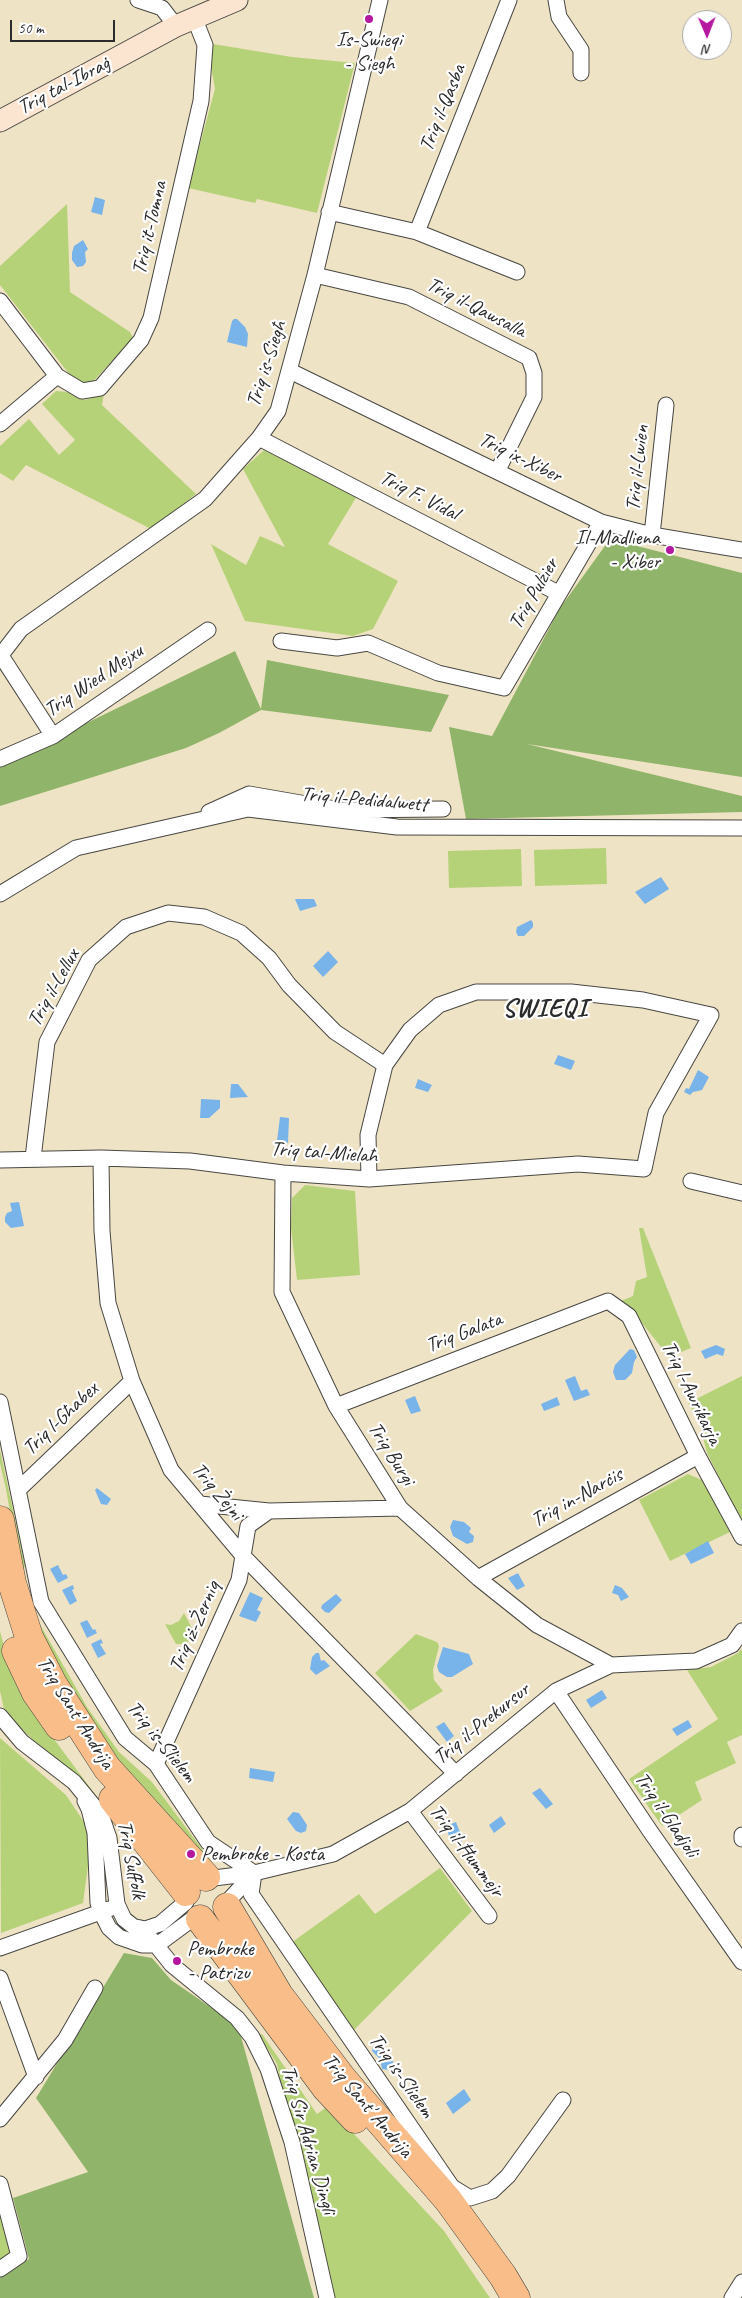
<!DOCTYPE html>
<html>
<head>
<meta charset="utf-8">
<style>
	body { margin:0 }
	#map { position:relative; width:742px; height:2298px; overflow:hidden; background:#efe3c5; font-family:Caveat,sans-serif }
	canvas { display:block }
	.north { position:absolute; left:682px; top:10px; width:50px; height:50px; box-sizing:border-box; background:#fff; border:1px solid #aaa; border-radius:50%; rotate:179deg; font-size:14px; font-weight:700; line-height:20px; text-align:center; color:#2b2b2b }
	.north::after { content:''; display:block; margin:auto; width:18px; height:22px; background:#b5179e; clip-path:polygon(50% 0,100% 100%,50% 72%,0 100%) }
	.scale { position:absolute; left:10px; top:20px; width:105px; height:22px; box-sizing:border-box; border:2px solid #2b2b2b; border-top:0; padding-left:6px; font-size:15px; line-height:18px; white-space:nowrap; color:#2b2b2b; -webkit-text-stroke:4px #fff; paint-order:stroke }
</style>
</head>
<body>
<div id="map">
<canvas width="742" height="2298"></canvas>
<div class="north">N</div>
<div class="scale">50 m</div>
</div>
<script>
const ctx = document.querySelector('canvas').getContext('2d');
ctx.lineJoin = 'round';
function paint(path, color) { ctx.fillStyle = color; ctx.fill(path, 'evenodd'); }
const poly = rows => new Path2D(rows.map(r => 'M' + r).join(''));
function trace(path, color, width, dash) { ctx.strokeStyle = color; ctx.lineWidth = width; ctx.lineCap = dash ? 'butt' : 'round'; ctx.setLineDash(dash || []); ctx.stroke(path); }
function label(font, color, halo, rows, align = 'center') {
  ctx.font = font + ' Caveat,sans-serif'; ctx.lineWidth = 4.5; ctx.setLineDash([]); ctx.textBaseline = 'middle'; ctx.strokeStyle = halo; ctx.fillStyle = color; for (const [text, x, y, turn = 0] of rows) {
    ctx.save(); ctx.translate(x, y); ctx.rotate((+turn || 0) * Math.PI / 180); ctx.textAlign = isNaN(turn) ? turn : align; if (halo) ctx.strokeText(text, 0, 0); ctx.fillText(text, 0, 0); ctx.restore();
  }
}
const green = poly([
	[207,43,292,57,355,63,317,213,257,199,255,203,188,188,215,89],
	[67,204,70,292,130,332,133,338,90,385,73,379,0,285,0,266],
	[56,391,67,392,85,400,104,394,102,405,196,494,151,529,26,465,13,481,0,473,0,446,29,419,59,455,75,440,42,404],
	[264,450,357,496,328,544,398,581,373,629,353,636,245,621,211,544,246,565,260,536,285,547,243,469],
	[606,848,607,884,535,886,534,850],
	[521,849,522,886,449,888,448,851],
	[305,1185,355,1191,360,1275,297,1280,291,1228,292,1198],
	[639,1228,643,1228,691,1348,669,1357,638,1318,621,1301,633,1296,636,1281,647,1277],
	[742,1376,742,1522,707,1453,698,1418,688,1403],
	[0,1450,25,1565,22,1571,34,1614,87,1707,119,1752,152,1782,211,1861,203,1860,76,1713,25,1600,6,1489,0,1463],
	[688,1474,702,1480,730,1532,670,1561,639,1500],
	[184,1613,193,1630,192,1637,186,1644,176,1644,165,1624,171,1625,179,1621],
	[0,1631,4,1646,48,1731,97,1797,75,1773,52,1757,5,1714,0,1691],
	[416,1634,437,1642,439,1646,433,1670,434,1680,443,1691,410,1711,375,1673],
	[742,1648,742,1735,727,1742,736,1763,695,1782,702,1800,662,1826,629,1779,718,1719,687,1670,711,1667,738,1653],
	[0,1738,66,1795,88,1828,88,1866,83,1903,1,1933],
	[440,1868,472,1911,353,2031,291,1943,359,1894,375,1914],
	[262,2034,317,2114,328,2106,444,2231,490,2298,333,2298,284,2102,277,2064,259,2035],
	[0,2195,16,2249,0,2263]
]);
const forest = poly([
	[610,539,742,573,742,777,527,744,742,796,742,812,466,819,449,727,492,736,560,608],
	[235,651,261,709,267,660,449,695,431,732,261,710,219,733,186,748,0,806,0,765],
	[124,1953,152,1958,171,1980,238,2026,314,2298,0,2298,0,2274,29,2259,13,2198,88,2172,36,2098]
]);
const water = poly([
	[95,197,105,200,102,215,91,212],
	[83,240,88,249,85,252,86,262,83,266,77,267,72,260,72,253,74,246],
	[234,319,237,319,245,327,248,334,247,347,227,342,232,321],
	[661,877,669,889,645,904,635,892],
	[295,899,314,899,317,906,300,911],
	[531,920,533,923,533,927,524,936,518,936,516,932,517,927],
	[328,951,338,962,323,977,313,966],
	[558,1055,575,1061,571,1070,554,1064],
	[698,1070,709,1077,702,1090,693,1092,690,1095,684,1092,686,1088,689,1089],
	[418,1079,432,1085,428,1092,415,1088],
	[231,1084,238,1084,248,1097,230,1098],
	[201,1099,220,1100,220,1108,209,1118,200,1118],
	[280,1117,289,1118,288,1143,277,1141],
	[19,1202,24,1226,11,1228,5,1222,5,1217,7,1213,12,1211,10,1203],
	[716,1345,725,1349,723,1356,717,1354,705,1359,701,1351],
	[630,1349,634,1350,637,1357,634,1362,632,1373,625,1380,616,1380,613,1372,615,1365],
	[575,1376,581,1391,587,1389,590,1395,574,1401,565,1380],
	[415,1396,421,1411,411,1414,405,1400],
	[557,1397,560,1405,544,1411,541,1404],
	[97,1488,111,1499,107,1505,101,1504,95,1490],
	[453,1520,464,1522,471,1528,469,1532,474,1536,473,1542,467,1544,453,1536,450,1527],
	[708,1541,714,1553,691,1564,685,1554],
	[58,1565,63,1575,66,1574,68,1578,58,1583,50,1569],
	[518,1573,525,1586,517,1590,508,1578],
	[73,1585,74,1589,72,1590,77,1601,70,1605,62,1590],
	[615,1585,622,1588,629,1597,621,1601,618,1595,612,1593],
	[250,1592,263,1598,257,1610,261,1612,256,1622,239,1616],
	[336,1594,342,1600,329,1613,325,1612,321,1608,322,1605],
	[87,1620,93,1630,95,1629,97,1633,87,1638,80,1623],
	[101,1639,103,1643,100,1644,106,1654,98,1658,91,1644],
	[443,1647,469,1654,473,1664,452,1677,447,1677,439,1672,437,1666],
	[316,1653,319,1653,321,1661,324,1660,330,1666,316,1675,310,1669,312,1657],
	[602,1690,607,1698,591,1708,586,1700],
	[688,1720,692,1727,677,1736,672,1729],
	[444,1722,454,1736,447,1742,436,1727],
	[250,1768,275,1772,273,1782,249,1778],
	[540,1788,553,1804,546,1809,532,1793],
	[293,1812,299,1813,307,1825,306,1831,301,1833,296,1831,287,1819],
	[501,1816,506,1824,494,1833,489,1825],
	[456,1822,459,1830,466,1837,458,1845,449,1836,446,1826],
	[373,2046,378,2046,393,2061,393,2067,389,2070,382,2069,380,2059,372,2051],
	[464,2089,471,2100,453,2114,446,2103]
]);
const street = poly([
	[138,0,162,8,176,26],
	[556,0,559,17,581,50,581,73],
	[329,212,417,232,517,272],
	[417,232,509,0],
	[315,275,409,297,529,358,534,373,534,397,498,470],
	[0,301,57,376,82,391,100,388,141,340,151,318,201,101,205,45,194,17],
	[290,371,601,522,652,535,742,550],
	[0,424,57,376],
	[259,438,558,593],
	[652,535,666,405],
	[281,641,337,648,368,643,438,673,504,688,601,522],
	[0,654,53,736],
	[1,655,21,629,205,499,259,438,278,411,315,275,380,0],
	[0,759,53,736,208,630],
	[209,812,249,794,341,810,443,809],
	[0,894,76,848,248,809,397,827,742,828],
	[33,1158,47,1042,89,960,126,927,168,913,204,917,241,933,269,958,289,985,335,1032,385,1065],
	[101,1158,102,1231,108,1303,132,1381,171,1470,244,1557,456,1774],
	[0,1160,101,1158,190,1161,283,1173,369,1179,578,1164,644,1169,656,1113,711,1015,643,1000,571,992,476,992,439,1005,410,1030,385,1065,368,1135,369,1179],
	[283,1173,282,1292,336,1406,400,1508,478,1578,537,1625,611,1665],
	[691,1181,742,1193],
	[0,1402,41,1602,125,1738,156,1764,208,1842,254,1873],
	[336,1406,608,1301,629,1316,698,1456,742,1537],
	[19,1489,132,1381],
	[200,1504,269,1511],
	[478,1578,698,1456],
	[556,1691,650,1831,742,1962],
	[0,1716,22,1742,74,1782,101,1815,109,1838,117,1904,124,1919,139,1931,148,1935,172,1965,237,2018,252,2037,268,2069,292,2142,327,2298],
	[156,1764,239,1580,248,1526,269,1511,400,1508],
	[85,1801,89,1809,95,1833,98,1903,101,1912,109,1928,119,1937,142,1945,157,1945],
	[410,1811,489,1916],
	[742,1835,742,1839],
	[254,1873,251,1894,452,2187,470,2198,492,2191,508,2176,563,2100],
	[214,1878,254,1873,333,1854,410,1811,556,1691,611,1665,696,1661,732,1645,742,1631],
	[228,1901,254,1873],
	[136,1927,145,1929,160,1924,186,1902],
	[157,1945,195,1917],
	[0,1948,109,1909],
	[0,1978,36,2077],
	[0,2119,65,2040,95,1988],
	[0,2184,19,2256,0,2269],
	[732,2298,742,2282]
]);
const secondary = poly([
	[0,121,176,26,237,0]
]);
const highway = poly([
	[0,1520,12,1583,29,1637,53,1684,107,1768,206,1877],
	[16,1651,36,1693,59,1726],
	[113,1799,186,1892],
	[227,1907,279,1995,343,2079,448,2200,503,2276,516,2298],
	[200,1919,326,2088,355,2119]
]);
const markers = [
	[369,19,5,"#b5179e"],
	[670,550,5,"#b5179e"],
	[191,1854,5,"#b5179e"],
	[177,1961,5,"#b5179e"]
];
const poiNames = [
	["Is-Swieqi",369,40,"center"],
	["- Siegħ",369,64,"center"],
	["Il-Madliena",660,538,"right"],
	["- Xiber",660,562,"right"],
	["Pembroke - Kosta",201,1854],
	["Pembroke",187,1949],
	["- Patrizu",187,1973]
];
const streetNames = [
	["Triq tal-Ibraġ",64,86,-28],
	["Triq il-Qasba",443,108,-68],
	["Triq it-Tomna",150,228,-77],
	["Triq il-Qawsalla",476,308,27],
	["Triq is-Siegħ",267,364,-72],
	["Triq ix-Xiber",520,458,26],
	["Triq il-Lwien",638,468,-84],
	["Triq F. Vidal",419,496,27],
	["Triq Pulzier",534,594,-60],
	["Triq Wied Mejxu",94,681,-34],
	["Triq il-Pedidalwett",364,800,5],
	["Triq il-Lellux",54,988,-61],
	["Triq tal-Mielaħ",324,1153,4],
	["Triq Galata",464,1333,-21],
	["Triq l-Awrikarja",691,1393,64],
	["Triq l-Għabex",61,1419,-44],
	["Triq Burgi",391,1454,58],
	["Triq Żejni",217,1492,50],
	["Triq in-Narċis",577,1498,-29],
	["Triq iż-Żerniq",195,1627,-66],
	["Triq Sant' Andrija",75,1713,58],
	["Triq il-Prekursur",482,1724,-39],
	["Triq is-Slielem",161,1742,51],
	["Triq il-Gladjoli",666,1815,56],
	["Triq il-Ħummejr",466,1851,53],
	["Triq Suffolk",131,1860,79],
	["Triq is-Slielem",401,2076,55],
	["Triq Sant' Andrija",367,2106,50],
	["Triq Sir Adrian Dingli",308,2140,74]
];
const districtNames = [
	["SWIEQI",545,1009]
];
paint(green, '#b6d279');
paint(forest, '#90b469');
paint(water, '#78b3e9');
trace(street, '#484742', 17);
trace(secondary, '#484742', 23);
trace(highway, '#484742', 29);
trace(street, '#fff', 15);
trace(secondary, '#fce5d0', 21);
trace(highway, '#f8bd89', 28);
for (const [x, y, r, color] of markers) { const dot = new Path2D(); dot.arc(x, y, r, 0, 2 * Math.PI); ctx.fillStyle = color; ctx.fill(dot); trace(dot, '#fff', 2); }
label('21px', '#2b2b2b', '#fff', poiNames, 'left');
label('21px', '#2b2b2b', '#fff', streetNames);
ctx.letterSpacing = '1px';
label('bold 26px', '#2b2b2b', '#fff', districtNames);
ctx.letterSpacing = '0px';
</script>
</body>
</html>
